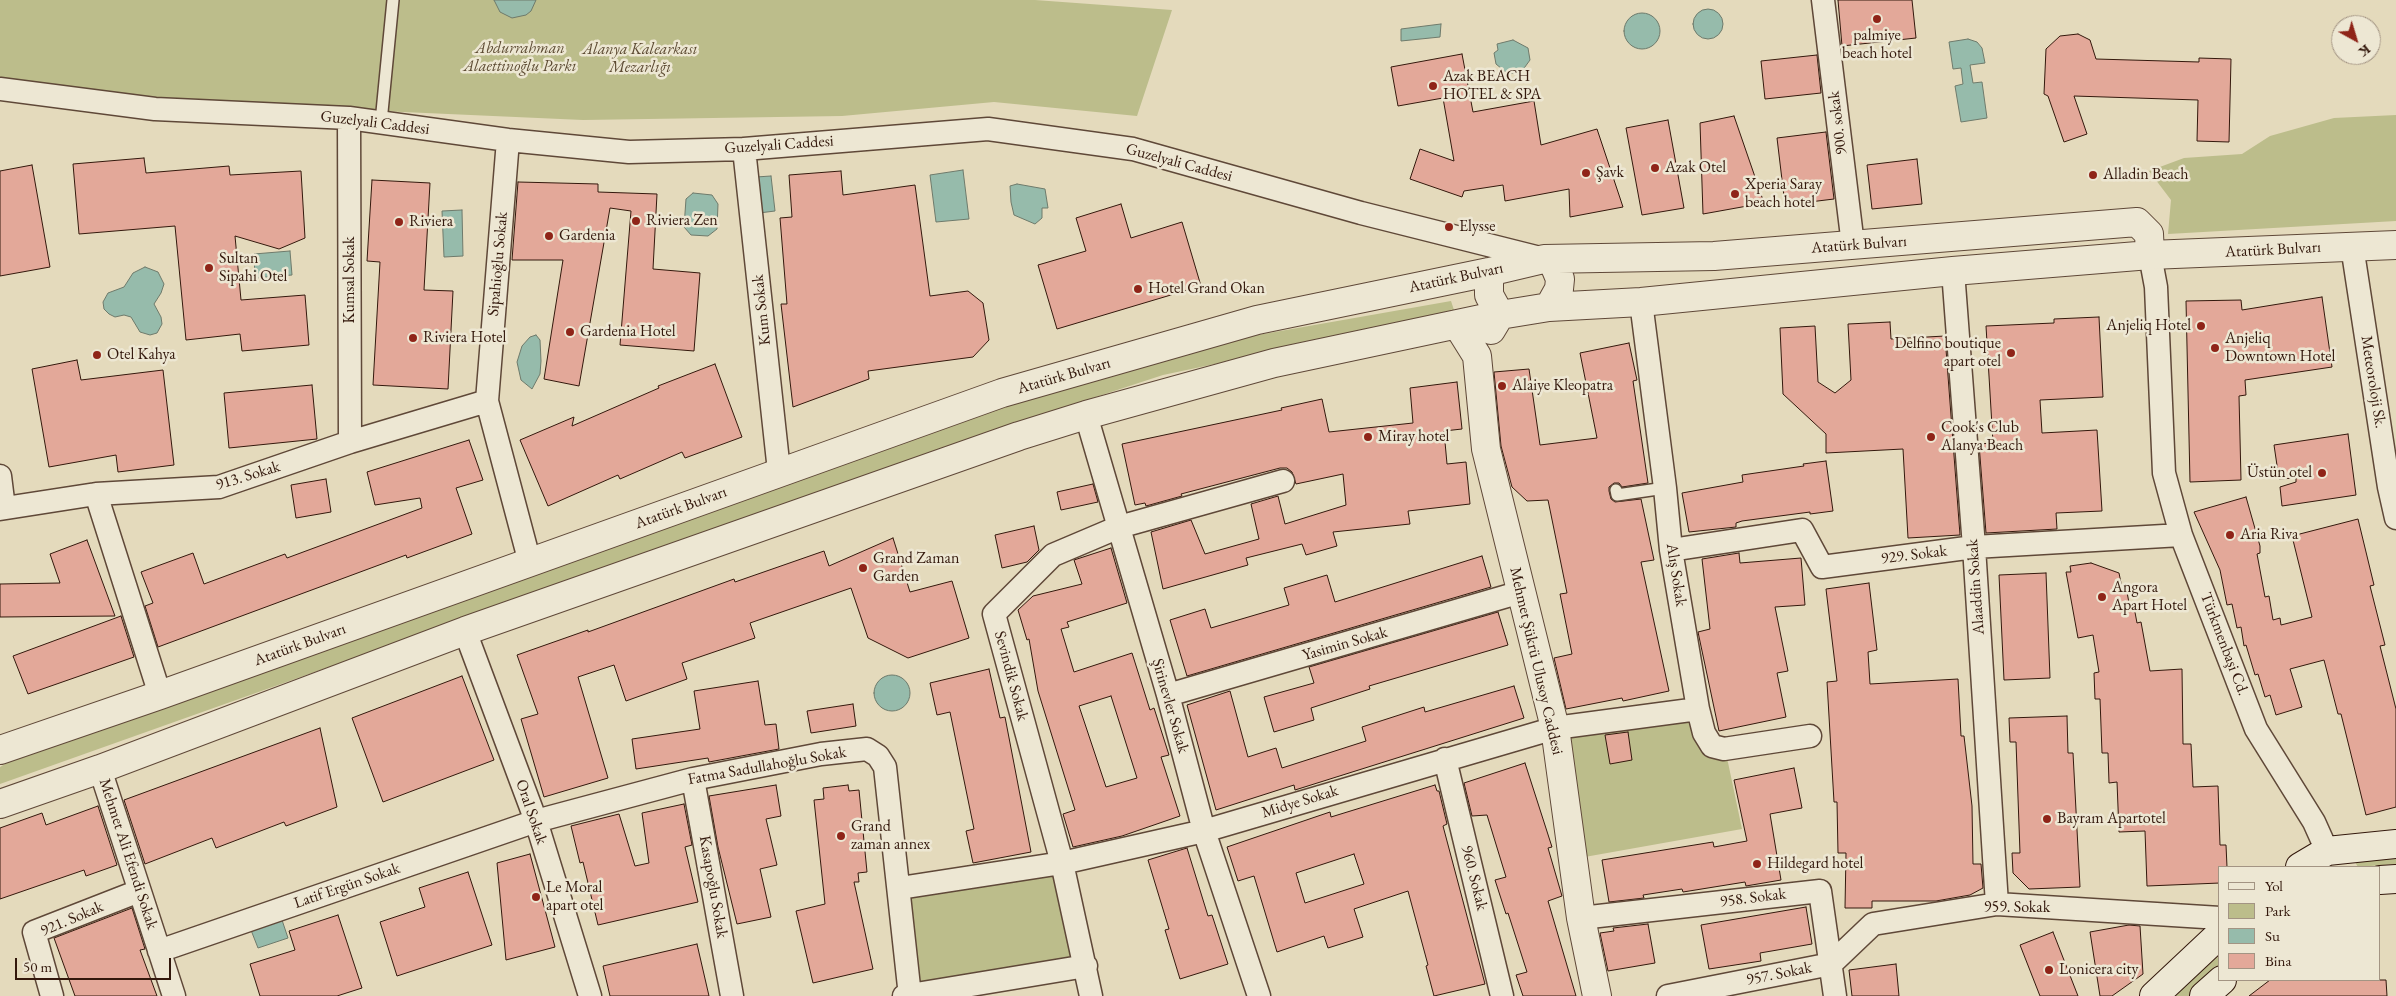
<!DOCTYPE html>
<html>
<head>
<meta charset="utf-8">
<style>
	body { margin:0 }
	#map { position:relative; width:2396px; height:996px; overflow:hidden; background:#e4dabc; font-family:"EB Garamond",serif }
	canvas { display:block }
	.legend { position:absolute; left:2218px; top:866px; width:162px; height:115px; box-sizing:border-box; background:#ede7d3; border:1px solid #a39483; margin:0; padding:6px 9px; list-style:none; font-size:15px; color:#33180c }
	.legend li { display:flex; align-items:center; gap:10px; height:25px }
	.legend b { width:25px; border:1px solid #a39483 }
	.north { position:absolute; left:2331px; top:15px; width:50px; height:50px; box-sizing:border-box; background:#ede7d3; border:1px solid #a39483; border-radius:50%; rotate:141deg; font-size:14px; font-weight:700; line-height:20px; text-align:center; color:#33180c }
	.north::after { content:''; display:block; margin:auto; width:18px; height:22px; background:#8f2418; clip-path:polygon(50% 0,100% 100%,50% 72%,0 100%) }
	.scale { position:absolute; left:15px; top:958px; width:156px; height:22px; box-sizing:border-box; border:2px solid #33180c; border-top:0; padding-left:6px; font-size:15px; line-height:18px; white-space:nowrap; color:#33180c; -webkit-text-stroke:4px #ede7d3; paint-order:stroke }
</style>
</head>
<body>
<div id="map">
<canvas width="2396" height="996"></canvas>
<ul class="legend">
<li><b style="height:6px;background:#ede7d3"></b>Yol</li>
<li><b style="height:14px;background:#bcbd8b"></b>Park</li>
<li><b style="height:14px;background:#96bbab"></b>Su</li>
<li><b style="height:14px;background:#e3a899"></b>Bina</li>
</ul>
<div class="north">K</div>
<div class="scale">50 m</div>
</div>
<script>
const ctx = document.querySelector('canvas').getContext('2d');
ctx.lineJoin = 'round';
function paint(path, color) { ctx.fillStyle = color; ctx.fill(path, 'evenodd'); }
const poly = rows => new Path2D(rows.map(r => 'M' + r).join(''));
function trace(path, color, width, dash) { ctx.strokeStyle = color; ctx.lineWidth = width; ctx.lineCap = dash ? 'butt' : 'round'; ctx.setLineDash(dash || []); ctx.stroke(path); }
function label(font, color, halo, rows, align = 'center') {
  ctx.font = font + ' "EB Garamond",serif'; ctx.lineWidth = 5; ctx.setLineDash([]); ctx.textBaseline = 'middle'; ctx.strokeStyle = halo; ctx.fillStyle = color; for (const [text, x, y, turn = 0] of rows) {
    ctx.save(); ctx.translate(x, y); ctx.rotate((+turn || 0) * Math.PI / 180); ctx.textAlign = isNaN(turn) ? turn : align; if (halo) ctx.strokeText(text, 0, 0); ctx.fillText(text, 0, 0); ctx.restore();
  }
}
const green = poly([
	[0,0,1035,0,1172,10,1137,116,994,102,842,116,583,120,156,101,0,77],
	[2396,115,2396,221,2168,234,2171,200,2149,171,2184,158,2242,154,2270,136,2334,118],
	[1451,301,1455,313,1163,375,992,431,0,784,0,767,17,757,1037,392,1235,339],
	[1696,713,1726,753,1742,829,1579,858,1562,734],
	[2396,855,2396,864,2358,867,2355,862],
	[1057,870,1079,961,915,988,905,893],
	[2220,955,2220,970,2190,996,2172,996]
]);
const water = poly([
	[494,0,536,0,531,11,526,15,512,18,500,12,494,0],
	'1693 24a15 15 0 1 1 30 0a15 15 0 1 1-30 0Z',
	'1624 31a18 18 0 1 1 36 0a18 18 0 1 1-36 0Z',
	[1441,24,1440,37,1401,41,1401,29,1441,24],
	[1968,39,1977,42,1982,48,1985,63,1970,65,1973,83,1982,82,1987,118,1961,122,1955,86,1963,84,1961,68,1953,69,1949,42,1968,39],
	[1513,40,1528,48,1530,60,1522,71,1508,74,1496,64,1494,53,1498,50,1497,44,1513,40],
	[963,170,969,219,936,222,930,175,963,170],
	[771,176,775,211,759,213,756,177,771,176],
	[1017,184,1045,189,1048,208,1042,208,1042,218,1035,224,1014,215,1011,202,1010,186,1017,184],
	[693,193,712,195,718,204,717,229,708,236,691,235,684,227,686,199,693,193],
	[462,210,463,256,444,257,442,211,462,210],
	[290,251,292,275,255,278,254,254,290,251],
	[145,267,158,272,164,284,161,293,154,304,161,317,162,324,157,333,150,335,140,332,131,317,124,315,115,317,109,314,104,309,103,302,108,293,124,287,133,273,145,267],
	[536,335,540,340,541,361,540,374,532,389,521,380,517,362,522,346,530,337,536,335],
	'874 693a18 18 0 1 1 36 0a18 18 0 1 1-36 0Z',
	[280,914,288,938,258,948,249,925,280,914]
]);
const building = poly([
	[1838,0,1912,0,1916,38,1842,46,1838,0],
	[2078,34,2090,40,2096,59,2199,62,2199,58,2231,59,2229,142,2197,141,2198,100,2074,96,2087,134,2064,142,2048,96,2044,94,2046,49,2060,36,2078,34],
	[1462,54,1473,112,1534,101,1541,145,1597,129,1623,207,1570,217,1569,189,1505,201,1503,185,1464,191,1462,197,1410,179,1420,149,1454,161,1443,98,1398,106,1391,67,1462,54],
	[1817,55,1821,93,1765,99,1761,61,1817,55],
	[1734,116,1764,203,1703,214,1700,123,1734,116],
	[1668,120,1684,208,1642,215,1626,128,1668,120],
	[1826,132,1834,199,1785,205,1777,138,1826,132],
	[144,158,146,173,229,166,230,175,301,171,305,238,279,249,235,236,241,300,305,295,309,345,242,351,240,334,186,340,175,226,79,234,73,164,144,158],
	[1917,159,1922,204,1872,209,1867,165,1917,159],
	[32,165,50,267,0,276,0,171,32,165],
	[841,171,843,195,915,185,930,296,968,291,983,303,989,340,973,357,868,371,869,379,793,407,781,304,787,304,780,218,792,217,789,175,841,171],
	[372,180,430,183,424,290,453,291,448,389,373,385,380,262,367,261,372,180],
	[518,182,598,184,598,192,657,194,653,269,700,273,694,351,620,345,631,211,610,208,579,386,544,379,563,260,512,260,518,182],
	[1121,204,1131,238,1182,222,1201,286,1057,329,1038,265,1086,251,1076,218,1121,204],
	[2322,297,2332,367,2245,380,2246,395,2239,396,2241,480,2190,482,2186,301,2241,300,2242,310,2322,297],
	[2099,317,2103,397,2040,400,2042,433,2097,430,2102,511,2056,513,2057,529,1986,533,1979,444,1993,443,1986,326,2054,323,2054,319,2099,317],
	[1890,322,1891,339,1945,336,1960,535,1908,538,1903,449,1826,453,1826,434,1783,394,1780,328,1815,326,1818,382,1835,393,1851,380,1848,324,1890,322],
	[1629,343,1637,380,1633,381,1648,483,1622,487,1619,483,1614,483,1609,487,1609,491,1611,499,1615,502,1641,499,1654,560,1641,562,1669,691,1623,701,1622,698,1566,709,1554,658,1572,654,1560,594,1567,593,1548,500,1527,501,1512,487,1501,446,1494,372,1529,369,1540,445,1597,438,1580,353,1629,343],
	[77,360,81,380,163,370,174,465,118,472,116,455,49,467,32,369,77,360],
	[715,364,742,437,685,458,682,452,620,479,618,475,548,506,520,440,574,417,572,426,659,388,658,386,715,364],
	[1457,382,1462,429,1444,431,1447,464,1466,462,1470,504,1408,511,1410,524,1333,532,1337,546,1306,555,1302,544,1246,558,1248,565,1163,589,1151,532,1191,520,1205,554,1259,539,1251,504,1278,496,1285,524,1346,505,1343,474,1296,484,1292,472,1287,468,1280,468,1181,494,1182,496,1146,506,1145,503,1135,505,1122,444,1282,410,1281,408,1322,399,1329,432,1413,423,1410,388,1457,382],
	[312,385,317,439,229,448,224,393,312,385],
	[2348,434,2356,495,2282,506,2280,487,2296,482,2296,478,2279,479,2274,445,2348,434],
	[469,440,483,480,456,488,472,534,407,558,406,555,158,647,145,606,153,603,141,572,193,553,204,584,285,554,287,558,422,508,420,498,375,505,367,472,469,440],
	[1826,461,1833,511,1810,514,1810,512,1742,521,1736,523,1736,527,1689,532,1682,493,1743,482,1742,475,1804,466,1803,464,1826,461],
	[326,479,331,512,296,518,291,485,326,479],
	[1093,484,1098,502,1061,510,1057,492,1093,484],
	[2246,497,2260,546,2260,553,2257,554,2265,597,2269,596,2273,620,2280,618,2281,625,2312,617,2292,536,2358,519,2374,585,2370,586,2385,645,2380,646,2396,709,2396,807,2366,815,2341,714,2338,714,2324,660,2290,669,2302,707,2276,715,2270,695,2265,697,2258,674,2255,675,2246,645,2244,646,2241,627,2237,628,2232,604,2227,605,2220,570,2194,512,2246,497],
	[1034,526,1039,550,1027,562,1002,568,995,535,1034,526],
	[893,538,910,592,952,581,969,638,908,658,868,638,851,588,750,623,755,638,682,663,687,679,626,701,614,665,578,677,608,778,544,797,521,719,538,714,517,655,588,630,588,632,734,579,735,582,824,551,829,566,893,538],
	[87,540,115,616,0,617,0,584,60,583,50,554,87,540],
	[1111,548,1127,603,1067,622,1069,627,1061,629,1074,672,1132,653,1150,710,1154,708,1169,755,1161,757,1180,816,1122,836,1073,847,1063,814,1075,810,1038,691,1029,639,1027,640,1018,610,1033,596,1082,584,1074,560,1111,548],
	[1111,696,1137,778,1106,787,1079,706,1111,696],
	[1739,553,1740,563,1801,558,1805,605,1775,607,1788,671,1777,673,1786,717,1719,731,1698,632,1710,629,1702,559,1739,553],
	[1482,556,1491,587,1187,676,1170,620,1205,609,1211,628,1289,605,1284,588,1327,575,1335,602,1482,556],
	[2091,563,2119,573,2122,588,2126,587,2130,608,2134,607,2137,623,2141,622,2150,671,2182,669,2183,744,2191,744,2193,787,2218,786,2220,845,2226,845,2227,867,2220,867,2220,883,2147,886,2145,831,2119,832,2117,782,2109,783,2108,753,2102,753,2100,699,2095,699,2094,673,2099,672,2093,635,2078,638,2066,572,2071,572,2070,566,2091,563],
	[2046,573,2050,678,2004,680,1999,575,2046,573],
	[1869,583,1877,650,1868,652,1870,684,1958,679,1961,736,1964,736,1972,806,1973,864,1981,864,1983,888,1970,895,1936,901,1872,901,1872,908,1845,908,1846,853,1838,853,1837,802,1834,802,1827,682,1837,681,1826,589,1869,583],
	[1498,612,1508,645,1369,686,1370,689,1311,708,1314,720,1274,732,1264,697,1314,683,1309,667,1498,612],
	[121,616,134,657,28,694,13,656,121,616],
	[989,669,1000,718,1005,717,1031,852,973,863,966,831,974,829,950,712,937,715,930,683,989,669],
	[462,676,494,760,383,802,352,718,462,676],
	[758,681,765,725,776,724,779,749,709,762,708,758,636,769,632,739,700,729,694,691,758,681],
	[1514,686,1524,718,1295,790,1294,785,1216,810,1187,705,1230,691,1248,757,1276,748,1282,768,1366,741,1362,727,1424,707,1425,712,1514,686],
	[853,704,856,726,811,733,807,711,853,704],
	[2067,716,2068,753,2073,753,2080,887,2029,889,2013,873,2012,853,2020,853,2016,742,2010,742,2009,718,2067,716],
	[320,728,337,807,286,826,284,822,216,848,212,838,145,864,124,800,320,728],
	[1628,732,1632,760,1610,764,1605,735,1628,732],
	[1525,763,1552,847,1548,848,1562,896,1548,901,1576,996,1523,996,1516,975,1527,972,1508,913,1506,914,1495,880,1506,877,1487,815,1472,816,1464,783,1525,763],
	[1794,768,1802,808,1770,814,1781,880,1746,886,1745,882,1683,892,1682,889,1643,895,1644,898,1609,902,1602,860,1713,842,1714,847,1747,841,1734,780,1794,768],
	[776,785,781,816,766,819,777,865,760,869,771,917,737,924,718,847,709,796,776,785],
	[848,785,849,791,859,790,867,872,858,873,859,882,854,882,873,969,813,983,796,911,825,904,814,800,824,799,823,788,848,785],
	[1435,785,1437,791,1439,791,1447,824,1443,826,1485,984,1434,996,1426,966,1428,965,1408,891,1354,909,1363,937,1328,948,1324,936,1277,952,1254,876,1238,881,1227,847,1330,812,1331,817,1435,785],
	[1354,854,1364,884,1305,903,1296,873,1354,854],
	[684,804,692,845,685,847,698,902,598,925,583,862,580,863,571,826,619,814,635,866,649,863,642,813,684,804],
	[98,806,117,865,86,876,84,870,0,899,0,828,42,813,46,825,98,806],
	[1187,848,1208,916,1212,915,1228,964,1180,979,1165,930,1169,929,1148,860,1187,848],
	[530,854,555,947,506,960,497,863,530,854],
	[468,872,492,945,397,976,380,922,425,907,419,888,468,872],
	[1806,907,1812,944,1760,953,1761,961,1709,969,1701,925,1806,907],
	[132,908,145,949,140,950,157,996,75,996,54,938,132,908],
	[338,915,362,988,337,996,260,996,250,964,295,950,289,931,338,915],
	[1648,924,1655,963,1608,971,1600,933,1614,931,1613,928,1648,924],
	[2129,925,2140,926,2143,974,2112,996,2100,996,2090,932,2129,925],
	[2053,932,2078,996,2040,996,2020,945,2053,932],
	[697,944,709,996,610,996,603,966,697,944],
	[1896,964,1899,996,1852,996,1849,970,1896,964],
	[2270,980,2386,980,2387,996,2249,996,2270,980]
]);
const service = poly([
	[381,122,393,0],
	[1616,490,1617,495,1665,488]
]);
const minor = poly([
	[1823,0,1853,245],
	[0,89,155,109,349,118,508,140,629,152,744,149,988,129,1133,149,1361,213,1544,259],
	[349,118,350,442],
	[508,140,487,401,530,563],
	[744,149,779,471],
	[2352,246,2389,487,2396,518],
	[2150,255,2156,287,2164,473,2181,535,2256,729,2314,822,2327,851],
	[1953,271,1974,547,1997,904],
	[1641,302,1665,488,1671,550,1698,709,1704,733,1712,746,1724,749,1810,736],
	[1086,415,1168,695,1204,831,1259,996],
	[0,476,4,508],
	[96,494,160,695],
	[0,509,96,494,219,487,350,442,487,401],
	[1671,550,1802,530,1822,567,1974,547,2181,535],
	[465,631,536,821,590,996],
	[1168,695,1521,592],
	[1445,759,1502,996],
	[100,769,174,996],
	[693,779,732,996],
	[900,888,1062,863,1204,831,1555,728,1698,709],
	[1581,918,1820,891,1835,996],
	[159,951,536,821,693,779,821,754,867,749,878,756,885,767,910,996],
	[52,996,34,932,139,891],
	[904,996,1086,966],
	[1091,996,1062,863,994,614,1053,555,1119,527,1283,481],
	[1668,996,1831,964,1873,924,1997,904,2220,918]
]);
const tertiary = poly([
	[1544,259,1553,262,1560,279,1559,289,1549,307],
	[1489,272,1489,295,1500,315,1491,330],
	[1457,324,1477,356,1486,449,1555,728,1581,918,1597,996],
	[0,750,160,695,1002,393,1257,320,1489,272,1544,259,1714,256,2137,222,2149,234,2150,255],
	[0,804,100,769,465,631,1019,436,1086,415,1274,363,1500,315,1549,307,1641,302,1953,271,2150,255,2396,245]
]);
const secondary = poly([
	[2300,867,2327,851,2396,844],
	[2380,880,2396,879],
	[2154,996,2220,934],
	[2204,996,2222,980]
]);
const markers = [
	[1877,19,5,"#8f2418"],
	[1433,86,5,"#8f2418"],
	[1655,168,5,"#8f2418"],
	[1586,173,5,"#8f2418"],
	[2093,175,5,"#8f2418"],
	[1735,194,5,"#8f2418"],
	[636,221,5,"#8f2418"],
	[399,222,5,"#8f2418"],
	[1449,227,5,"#8f2418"],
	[549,236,5,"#8f2418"],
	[209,268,5,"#8f2418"],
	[1138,289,5,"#8f2418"],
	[2201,326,5,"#8f2418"],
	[570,332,5,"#8f2418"],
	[413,338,5,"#8f2418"],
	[2215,348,5,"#8f2418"],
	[2011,353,5,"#8f2418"],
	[97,355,5,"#8f2418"],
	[1502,386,5,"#8f2418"],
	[1368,437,5,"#8f2418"],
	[1931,437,5,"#8f2418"],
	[2322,473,5,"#8f2418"],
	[2230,535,5,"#8f2418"],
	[863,568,5,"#8f2418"],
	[2102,597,5,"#8f2418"],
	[2047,819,5,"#8f2418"],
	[841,836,5,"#8f2418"],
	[1757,864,5,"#8f2418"],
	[536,897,5,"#8f2418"],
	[2049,970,5,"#8f2418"]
];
const poiNames = [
	["palmiye",1877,36,"center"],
	["beach hotel",1877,54,"center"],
	["Azak BEACH",1443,77],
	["HOTEL & SPA",1443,95],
	["Azak Otel",1665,168],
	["Şavk",1596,173],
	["Alladin Beach",2103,175],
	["Xperia Saray",1745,185],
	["beach hotel",1745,203],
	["Riviera Zen",646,221],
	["Riviera",409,222],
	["Elysse",1459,227],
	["Gardenia",559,236],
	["Sultan",219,259],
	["Sipahi Otel",219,277],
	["Hotel Grand Okan",1148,289],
	["Anjeliq Hotel",2191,326,"right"],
	["Gardenia Hotel",580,332],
	["Riviera Hotel",423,338],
	["Anjeliq",2225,339],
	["Downtown Hotel",2225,357],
	["Delfino boutique",2001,344,"right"],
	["apart otel",2001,362,"right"],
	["Otel Kahya",107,355],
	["Alaiye Kleopatra",1512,386],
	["Cook's Club",1941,428],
	["Alanya Beach",1941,446],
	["Miray hotel",1378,437],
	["Üstün otel",2312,473,"right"],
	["Aria Riva",2240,535],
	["Grand Zaman",873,559],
	["Garden",873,577],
	["Angora",2112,588],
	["Apart Hotel",2112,606],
	["Bayram Apartotel",2057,819],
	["Grand",851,827],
	["zaman annex",851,845],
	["Hildegard hotel",1767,864],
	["Le Moral",546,888],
	["apart otel",546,906],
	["Lonicera city",2059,970]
];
const parkNames = [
	["Abdurrahman",520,49],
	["Alaettinoğlu Parkı",520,67],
	["Alanya Kalearkası",640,50],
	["Mezarlığı",640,68]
];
const streetNames = [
	["Guzelyali Caddesi",375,123,7],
	["900. sokak",1838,123,-97],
	["Guzelyali Caddesi",779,145,-4],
	["Guzelyali Caddesi",1179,163,15],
	["Atatürk Bulvarı",1859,245,-4],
	["Atatürk Bulvarı",2273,250,-3],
	["Sipahioğlu Sokak",498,264,-85],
	["Atatürk Bulvarı",1456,278,-12],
	["Kumsal Sokak",350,280,-90],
	["Kum Sokak",762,310,-96],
	["Atatürk Bulvarı",1064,376,-16],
	["Meteoroloji Sk.",2373,382,81],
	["913. Sokak",248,476,-17],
	["Atatürk Bulvarı",681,508,-20],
	["929. Sokak",1914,555,-7],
	["Alış Sokak",1676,575,81],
	["Alaaddin Sokak",1976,587,-94],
	["Yasimin Sokak",1345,644,-16],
	["Türkmenbaşi Cd.",2224,644,69],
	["Atatürk Bulvarı",300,645,-20],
	["Mehmet Şükrü Ulusoy Caddesi",1536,661,77],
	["Sevindik Sokak",1011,676,75],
	["Şirinevler Sokak",1170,706,74],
	["Fatma Sadullahoğlu Sokak",767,766,-10],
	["Midye Sokak",1300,802,-17],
	["Oral Sokak",531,812,71],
	["Mehmet Ali Efendi Sokak",128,854,72],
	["960. Sokak",1474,878,76],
	["Latif Ergün Sokak",347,886,-19],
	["Kasapoğlu Sokak",713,887,80],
	["958. Sokak",1753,898,-7],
	["959. Sokak",2017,908],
	["921. Sokak",72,919,-23],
	["957. Sokak",1779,974,-11]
];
paint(green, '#bcbd8b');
paint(water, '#96bbab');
trace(water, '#6e7a6b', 1);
paint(building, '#e3a899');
trace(building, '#33180c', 1);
trace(service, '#5f4838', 14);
trace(minor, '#5f4838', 25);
trace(tertiary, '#5f4838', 30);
trace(secondary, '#33180c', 30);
trace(service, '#ede7d3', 11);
trace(minor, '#ede7d3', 22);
trace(tertiary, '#ede7d3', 28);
trace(secondary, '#ede7d3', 28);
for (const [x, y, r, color] of markers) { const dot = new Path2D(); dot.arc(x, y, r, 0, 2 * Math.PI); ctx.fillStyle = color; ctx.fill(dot); trace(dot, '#ede7d3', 2); }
label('16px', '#33180c', '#ede7d3', poiNames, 'left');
label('italic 16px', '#5c4a32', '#ede7d3', parkNames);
label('16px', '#33180c', '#ede7d3', streetNames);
</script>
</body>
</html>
